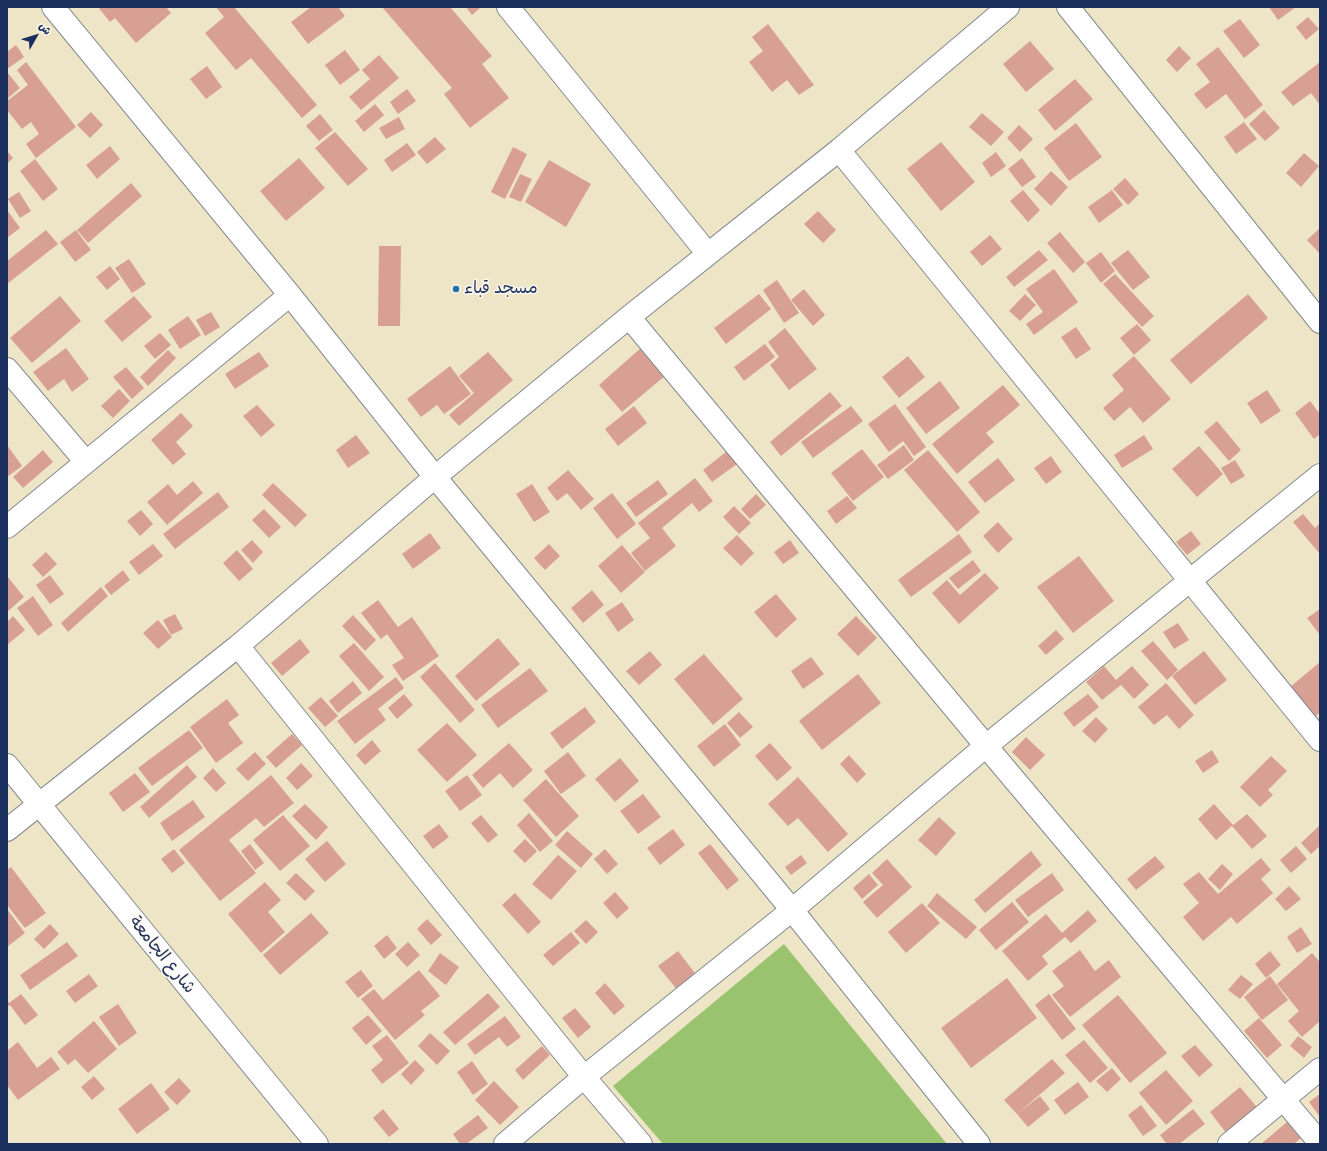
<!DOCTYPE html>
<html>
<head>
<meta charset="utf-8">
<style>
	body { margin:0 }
	#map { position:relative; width:1327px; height:1151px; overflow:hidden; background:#eee5c7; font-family:Caveat,"Playpen Sans Arabic",sans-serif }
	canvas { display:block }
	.frame { position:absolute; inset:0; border:8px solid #1b2f5e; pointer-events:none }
	.north { position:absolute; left:16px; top:16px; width:40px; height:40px; -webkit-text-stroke:3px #fbf7ec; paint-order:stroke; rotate:51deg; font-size:11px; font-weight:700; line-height:16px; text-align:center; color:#1b2f5e }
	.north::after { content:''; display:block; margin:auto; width:14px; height:18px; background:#1b2f5e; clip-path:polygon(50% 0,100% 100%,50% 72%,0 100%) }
</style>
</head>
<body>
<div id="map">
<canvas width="1327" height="1151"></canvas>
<div class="frame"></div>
<div class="north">ش</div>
</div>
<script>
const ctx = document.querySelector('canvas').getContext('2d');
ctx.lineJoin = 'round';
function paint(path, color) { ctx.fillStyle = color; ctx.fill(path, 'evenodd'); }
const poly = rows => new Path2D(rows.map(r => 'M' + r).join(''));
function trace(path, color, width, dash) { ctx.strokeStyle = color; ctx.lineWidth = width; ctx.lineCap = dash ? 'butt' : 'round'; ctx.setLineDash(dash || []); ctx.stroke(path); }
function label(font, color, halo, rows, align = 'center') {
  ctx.font = font + ' Caveat,"Playpen Sans Arabic",sans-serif'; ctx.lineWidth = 3; ctx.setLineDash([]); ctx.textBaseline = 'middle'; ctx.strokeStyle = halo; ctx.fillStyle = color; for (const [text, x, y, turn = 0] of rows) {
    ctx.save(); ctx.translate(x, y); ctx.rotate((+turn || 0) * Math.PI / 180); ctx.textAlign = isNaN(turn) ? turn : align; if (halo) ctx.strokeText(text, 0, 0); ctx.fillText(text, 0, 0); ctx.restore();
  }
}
const green = poly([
	[784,944,947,1144,663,1144,613,1086]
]);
const building = poly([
	[98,7,166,7,171,13,136,43,115,18,110,22],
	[216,7,234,7,317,105,302,118,251,58,236,70,205,33,224,17],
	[311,7,338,7,345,16,308,44,291,22],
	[382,7,450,7,492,56,482,64,509,98,470,128,444,94,452,88],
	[466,7,481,7,472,15],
	[1269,7,1296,7,1278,20],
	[1308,17,1319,29,1306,40,1296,27],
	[1240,19,1260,45,1244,58,1223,31],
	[768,24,814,85,799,95,787,80,772,92,749,62,763,51,752,37],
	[1030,41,1054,69,1026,92,1003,64],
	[16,45,24,57,7,69,7,52],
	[1179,46,1191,58,1177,72,1166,60],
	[1218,47,1263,105,1245,119,1226,94,1206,109,1194,94,1210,82,1196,64],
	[345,50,360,70,340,85,325,65],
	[379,55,399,78,361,110,349,97,370,79,362,70],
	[26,62,76,127,36,158,26,144,39,134,31,122,22,129,7,110,7,101,28,85,17,70],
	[1320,62,1320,105,1311,93,1293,106,1281,92],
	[207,66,222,87,206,99,190,79],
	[7,72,20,88,7,99],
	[1075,79,1093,99,1055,131,1038,110],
	[407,89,416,101,398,114,390,102],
	[375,104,384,115,364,132,355,121],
	[1264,110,1280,128,1265,141,1249,124],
	[91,112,103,125,90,138,77,125],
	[982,113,1004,132,991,146,969,127],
	[320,114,333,130,319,141,306,126],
	[399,117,405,129,386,139,379,128],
	[1244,122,1257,139,1236,154,1224,137],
	[1076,123,1102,157,1069,181,1044,148],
	[1019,125,1033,139,1020,152,1007,138],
	[335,132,368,169,348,186,315,148],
	[435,137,446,149,427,164,417,152],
	[941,142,975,182,941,211,907,169],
	[407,143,416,155,392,172,384,160],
	[110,146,120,159,97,179,86,165],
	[513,147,527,154,505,199,491,192],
	[7,151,13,158,7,164],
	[996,152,1006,166,991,177,982,163],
	[1304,153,1319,166,1301,187,1286,173],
	[299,158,325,188,286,221,260,191],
	[1022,158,1036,177,1022,187,1008,169],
	[35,159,58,189,43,201,20,171],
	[549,160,591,184,566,227,525,202],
	[1051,171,1068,187,1051,206,1034,189],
	[520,174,532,179,521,202,509,197],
	[1125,178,1139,194,1128,205,1113,189],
	[131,183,142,196,88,243,77,230],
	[1023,190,1040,210,1028,222,1010,201],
	[1112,190,1123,205,1099,223,1088,207],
	[19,192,31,211,20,218,8,199],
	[7,210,20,228,7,238],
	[818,211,836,230,823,243,804,224],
	[1320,228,1320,254,1307,240],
	[46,230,58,244,7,284,7,261],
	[76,230,91,250,75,262,60,242],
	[1060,232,1085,262,1073,273,1047,243],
	[990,235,1002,249,982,266,970,252],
	[379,246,401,246,400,326,378,326],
	[1039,250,1048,260,1014,287,1006,277],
	[1128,250,1150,277,1133,290,1111,263],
	[1101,252,1115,271,1101,283,1086,263],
	[129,259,146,284,132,293,115,268],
	[110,266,120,279,107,290,96,277],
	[1054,269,1078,302,1034,335,1026,324,1043,312,1026,289],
	[1115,274,1154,316,1142,327,1103,284],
	[777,280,799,313,784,323,763,290],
	[804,289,825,315,813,326,791,300],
	[759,294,771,309,726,344,714,328],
	[1025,294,1036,305,1020,321,1009,311],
	[1248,294,1268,318,1191,384,1170,360],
	[60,296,81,321,32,363,10,338],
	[134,296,152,317,122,342,104,321],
	[211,312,220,327,205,336,196,320],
	[188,316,201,335,180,349,168,330],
	[1137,324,1151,340,1134,355,1120,338],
	[1076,327,1091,349,1076,359,1061,337],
	[785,328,817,369,789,390,770,365,779,357,768,342],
	[160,333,171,345,155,359,144,346],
	[765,344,775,357,744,381,734,367],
	[642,347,666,375,622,412,599,385],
	[66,348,89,379,72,392,64,379,48,391,33,372],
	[168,350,176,358,148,386,140,377],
	[259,352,269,366,235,389,225,374],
	[488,352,513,380,459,426,449,415,474,393,459,376],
	[908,356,925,377,899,398,882,377],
	[1134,356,1171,399,1143,423,1130,407,1114,421,1103,408,1124,390,1112,375],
	[450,366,471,394,444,414,437,405,421,417,407,399],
	[126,367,144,388,132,399,113,377],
	[940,381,960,408,926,434,906,408],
	[1003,385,1020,405,986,433,994,442,957,474,932,444],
	[119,389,130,401,113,418,101,406],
	[1267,390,1281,411,1261,424,1247,403],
	[830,392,842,406,781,456,770,442],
	[1310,401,1320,414,1320,434,1314,439,1295,413],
	[895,404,926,447,914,456,903,441,889,452,868,424],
	[257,405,275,425,261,437,243,416],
	[634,406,647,423,618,446,605,429],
	[851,406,863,421,813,458,801,442],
	[181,413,193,426,176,442,186,454,173,465,151,440],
	[1217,421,1241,450,1229,461,1204,432],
	[356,435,370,453,348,468,336,450],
	[1144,435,1153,449,1122,468,1114,455],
	[7,445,22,466,7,477],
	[904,445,914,460,888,479,877,465],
	[1199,446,1223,474,1197,497,1172,469],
	[731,448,741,461,712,482,703,470],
	[862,449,884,477,853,501,831,473],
	[43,450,53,462,23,488,13,477],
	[928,450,980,512,957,532,904,470],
	[1051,456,1062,472,1046,484,1034,468],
	[998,458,1015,480,985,503,968,482],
	[1235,460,1245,476,1231,484,1221,468],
	[568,470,594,499,581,510,567,493,557,501,547,488],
	[695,478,713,501,699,512,692,503,662,528,676,546,645,571,631,553,650,538,638,523],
	[658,480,668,494,636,517,626,503],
	[193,481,203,493,167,525,147,502,168,484,177,495],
	[273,483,307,515,295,527,262,495],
	[532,484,550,512,534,522,516,494],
	[218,492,229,507,175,549,163,534],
	[612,493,636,524,617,539,593,508],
	[756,494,766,505,750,519,741,509],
	[847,496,857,508,836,524,827,511],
	[734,506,751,523,739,534,723,517],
	[264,509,281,527,269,538,252,520],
	[141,510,153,524,140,536,127,521],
	[1303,514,1315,528,1320,523,1320,554,1293,522],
	[998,522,1013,539,998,553,983,536],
	[1191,531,1201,544,1187,555,1176,542],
	[430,533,441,548,413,569,402,554],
	[959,534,972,552,911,597,898,580],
	[737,535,754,553,741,566,723,548],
	[252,540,263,552,253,563,241,550],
	[790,540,799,553,783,564,774,552],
	[153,544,163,556,139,575,129,562],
	[549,544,560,556,545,570,534,558],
	[622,545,645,572,621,593,598,566],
	[237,550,253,569,239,581,223,563],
	[46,552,57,564,43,577,32,565],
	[1079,556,1114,601,1073,633,1037,587],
	[973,560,981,571,958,589,949,578],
	[123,570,130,580,111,595,104,586],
	[985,573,999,588,959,624,932,593,947,580,960,595],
	[50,575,64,594,50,604,36,585],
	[7,576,24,597,7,612],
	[101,587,108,596,68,632,61,623],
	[592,590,604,605,583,623,571,608],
	[776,594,797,619,776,638,754,612],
	[33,596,53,625,38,636,17,608],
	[378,600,398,627,412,617,439,656,403,681,392,665,404,658,387,634,381,639,361,613],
	[622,602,634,620,618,632,605,613],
	[1320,609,1320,635,1307,618],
	[175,614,183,629,171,635,163,620],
	[353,615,376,640,365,651,342,626],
	[13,616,25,630,7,645,7,622],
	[856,616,877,638,858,656,837,634],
	[158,620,172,637,158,649,143,633],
	[1178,623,1189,640,1174,649,1163,632],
	[1056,630,1064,639,1046,655,1038,646],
	[498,638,520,664,476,701,455,676],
	[300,639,310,652,282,676,271,663],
	[1153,641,1178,670,1167,680,1141,651],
	[354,643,384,677,369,691,339,656],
	[650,651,662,665,639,685,626,671],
	[1204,651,1227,680,1195,705,1172,676],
	[704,654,743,699,713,725,674,679],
	[811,657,824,674,803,689,791,671],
	[1320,662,1320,712,1315,717,1290,687],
	[435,663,475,710,460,723,420,677],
	[1104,666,1116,680,1132,666,1149,685,1134,699,1121,685,1102,700,1086,682],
	[530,668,548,691,498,728,481,705],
	[858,674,881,703,822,750,799,721],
	[396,677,404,688,378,709,386,720,355,744,337,721],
	[353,681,362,693,338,713,329,701],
	[1166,683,1194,715,1179,729,1167,715,1154,725,1138,707],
	[404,694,413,705,397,719,388,708],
	[1088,694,1099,707,1074,727,1063,713],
	[321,697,338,716,325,727,308,708],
	[227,699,239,715,228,723,243,743,216,763,190,727],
	[585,707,596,722,562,749,550,733],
	[739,712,753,727,740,738,727,723],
	[1096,717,1108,729,1095,743,1082,731],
	[447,723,477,755,447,782,417,750],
	[725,724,741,745,714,767,697,746],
	[189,730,203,748,152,786,138,768],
	[292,734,302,745,276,768,266,757],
	[1026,737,1045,755,1030,770,1012,752],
	[372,740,381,751,365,765,356,755],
	[509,743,533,770,513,788,500,773,483,788,472,775],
	[770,743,792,768,777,781,755,756],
	[1212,750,1219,762,1203,773,1195,761],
	[255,752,266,764,248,781,236,769],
	[568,752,586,776,561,794,544,771],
	[849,755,866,774,857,783,840,764],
	[1271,756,1287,771,1268,790,1273,795,1260,807,1240,787],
	[620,758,639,781,615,802,595,779],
	[301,763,313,776,297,790,286,778],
	[187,765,197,777,149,818,140,807],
	[213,768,226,783,216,792,203,778],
	[135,773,150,792,123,812,109,793],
	[271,775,294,803,264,827,256,818,229,840,256,873,220,901,179,850],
	[467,775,482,795,460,811,445,791],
	[798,777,848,834,828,852,798,818,788,826,768,804],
	[546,779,579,816,556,837,523,800],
	[643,794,661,817,638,834,620,811],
	[193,800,205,817,172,841,160,823],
	[305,804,328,827,316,840,292,816],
	[1214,804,1233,825,1216,840,1198,819],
	[529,813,553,841,540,852,517,825],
	[1247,814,1267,836,1252,849,1232,826],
	[283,815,310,846,280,871,253,840],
	[481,815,498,835,488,843,471,823],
	[939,817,956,833,936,856,918,840],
	[439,824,449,837,433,849,423,836],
	[1320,825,1320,846,1311,854,1301,843],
	[673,829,685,845,660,865,647,848],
	[567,831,593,854,581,868,555,845],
	[525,839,537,851,525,863,513,851],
	[327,841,346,864,325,882,305,859],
	[250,844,264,863,255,870,241,851],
	[710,844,739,880,727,890,698,853],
	[1296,846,1307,859,1291,873,1280,860],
	[174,849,185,863,172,873,161,859],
	[605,849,618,864,607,874,594,859],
	[1031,851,1042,865,985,913,974,900],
	[558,855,577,871,551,900,532,884],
	[801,855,807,863,791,875,785,867],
	[1155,856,1165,867,1136,890,1127,879],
	[1261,858,1271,870,1261,879,1273,893,1237,924,1231,917,1203,941,1183,917,1199,903,1183,884,1199,872,1218,894],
	[887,859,912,887,877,918,863,902,883,885,872,873],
	[1222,864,1233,874,1220,890,1208,879],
	[11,867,46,913,25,928,7,905,7,870],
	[296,873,315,891,305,901,286,883],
	[1052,873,1064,890,1028,917,1015,900],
	[869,874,878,885,862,899,853,888],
	[265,882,281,900,268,912,285,932,261,953,228,914],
	[1289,886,1301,899,1286,911,1275,899],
	[615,892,629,908,617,919,603,903],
	[515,893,541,922,528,934,502,905],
	[937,893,977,927,966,939,927,906],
	[1012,902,1029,922,996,950,979,930],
	[922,903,940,923,906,953,888,932],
	[7,909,25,933,7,947],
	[1088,910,1097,921,1071,943,1065,937,1042,956,1048,964,1028,981,1002,951,1046,914,1062,933],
	[311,913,329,933,280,975,263,955],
	[427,919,442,935,431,945,417,929],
	[586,920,598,932,586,944,574,931],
	[50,924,59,934,44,949,34,939],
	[1301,927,1312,944,1297,953,1287,937],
	[571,932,580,943,553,966,543,955],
	[387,935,397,948,384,959,374,946],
	[67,942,78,956,30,990,20,975],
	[408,942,420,955,407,967,395,954],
	[1080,950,1095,971,1109,960,1121,977,1070,1017,1052,995,1064,986,1052,971],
	[678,951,701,981,682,996,658,966],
	[1270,951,1281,965,1266,978,1255,964],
	[440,953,459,967,446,985,428,971],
	[1312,953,1320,962,1320,1021,1302,1037,1288,1021,1299,1011,1277,984],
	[361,970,373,986,358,998,345,982],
	[419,970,440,996,421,1011,425,1015,395,1040,361,999,374,989,383,1000],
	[89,974,98,986,75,1003,66,991],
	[1241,975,1253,984,1240,999,1228,990],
	[1270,976,1288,1000,1262,1020,1244,997],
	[1007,978,1037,1018,971,1068,941,1028],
	[605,983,625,1006,614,1015,595,993],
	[488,993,500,1007,455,1045,443,1032],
	[21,994,38,1015,25,1025,10,1005,7,1007,7,1001,9,1003],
	[1049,994,1076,1029,1062,1040,1035,1005],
	[1118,995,1167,1053,1130,1083,1082,1025],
	[118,1004,137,1033,119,1046,99,1017],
	[575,1008,591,1027,578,1038,562,1018],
	[368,1015,382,1031,366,1045,352,1028],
	[505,1016,521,1037,507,1047,499,1037,475,1055,467,1044],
	[1259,1018,1282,1045,1267,1058,1244,1031],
	[94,1021,117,1049,88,1073,75,1059,68,1065,57,1052],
	[430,1033,450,1051,437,1065,418,1046],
	[387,1035,409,1063,382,1084,371,1070,383,1060,372,1046],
	[1298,1036,1312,1047,1304,1058,1290,1046],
	[1084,1040,1108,1068,1090,1083,1065,1055],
	[18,1042,37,1068,51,1057,60,1069,18,1100,7,1085,7,1051],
	[1195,1045,1213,1065,1199,1077,1181,1056],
	[542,1046,550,1055,523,1080,515,1070],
	[1052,1059,1065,1073,1017,1114,1004,1100],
	[415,1060,425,1070,411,1085,401,1074],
	[472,1061,488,1084,473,1095,457,1072],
	[1112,1068,1121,1079,1107,1092,1096,1081],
	[1166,1070,1193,1101,1166,1125,1139,1093],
	[94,1076,105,1089,92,1100,81,1087],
	[179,1078,191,1091,177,1105,164,1092],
	[494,1081,519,1107,500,1125,475,1100],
	[1078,1082,1089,1097,1065,1115,1054,1100],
	[151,1083,170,1109,137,1134,118,1109],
	[1240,1087,1261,1112,1230,1138,1210,1112],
	[1320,1094,1320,1117,1309,1102],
	[1040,1096,1050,1109,1028,1127,1017,1114],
	[1141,1105,1157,1126,1143,1136,1128,1115],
	[383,1109,399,1129,389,1137,373,1118],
	[1193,1109,1205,1124,1179,1144,1167,1144,1160,1135],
	[478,1115,488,1128,466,1144,460,1144,453,1134],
	[1287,1122,1301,1138,1294,1144,1261,1144]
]);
const minor = poly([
	[53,7,290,295,435,477,792,910,979,1144],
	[508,7,708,254],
	[1068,7,1320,322],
	[839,150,1320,740],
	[629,317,986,746,1320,1143],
	[7,369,86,462],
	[7,527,290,295],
	[238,646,584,1077,641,1144],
	[7,765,317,1144],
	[7,830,238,646,435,477,629,317,839,150,1008,7],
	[505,1144,584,1077,792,910,986,746,1320,475],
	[1229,1144,1320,1069]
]);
const markers = [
	[456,289,4,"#1f6fb2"]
];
const poiNames = [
	["مسجد قباء",464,289]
];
const streetNames = [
	["شارع الجامعة",162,955,51]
];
paint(green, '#9ac370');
paint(building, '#d8a092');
trace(minor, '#848a92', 24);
trace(minor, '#fff', 22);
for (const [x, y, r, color] of markers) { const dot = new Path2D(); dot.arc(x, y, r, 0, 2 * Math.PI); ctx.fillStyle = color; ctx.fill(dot); trace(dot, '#fbf7ec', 1.5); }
label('17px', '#1b2f5e', '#fbf7ec', poiNames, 'left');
label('17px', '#1b2f5e', '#fbf7ec', streetNames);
</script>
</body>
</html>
